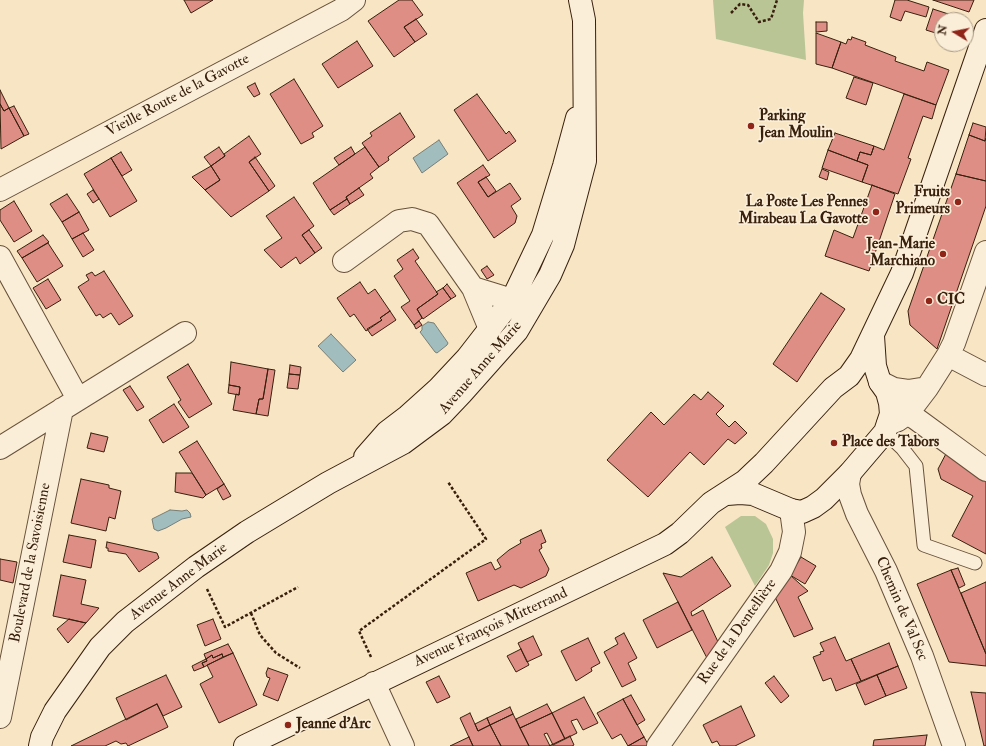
<!DOCTYPE html>
<html>
<head>
<meta charset="utf-8">
<style>
	body { margin:0 }
	#map { position:relative; width:986px; height:746px; overflow:hidden; background:#f7e5c4; font-family:"IM FELL Double Pica",serif }
	canvas { display:block }
	.north { position:absolute; left:934px; top:12px; width:40px; height:40px; box-sizing:border-box; background:#faeed9; border:1px solid #ac9c87; border-radius:50%; rotate:280deg; font-size:11px; font-weight:700; line-height:16px; text-align:center; color:#38200d }
	.north::after { content:''; display:block; margin:auto; width:14px; height:18px; background:#8f2418; clip-path:polygon(50% 0,100% 100%,50% 72%,0 100%) }
</style>
</head>
<body>
<div id="map">
<canvas width="986" height="746"></canvas>
<div class="north">N</div>
</div>
<script>
const ctx = document.querySelector('canvas').getContext('2d');
ctx.lineJoin = 'round';
function paint(path, color) { ctx.fillStyle = color; ctx.fill(path, 'evenodd'); }
const poly = rows => new Path2D(rows.map(r => 'M' + r).join(''));
function trace(path, color, width, dash) { ctx.strokeStyle = color; ctx.lineWidth = width; ctx.lineCap = dash ? 'butt' : 'round'; ctx.setLineDash(dash || []); ctx.stroke(path); }
function label(font, color, halo, rows, align = 'center') {
  ctx.font = font + ' "IM FELL Double Pica",serif'; ctx.lineWidth = 3.5; ctx.setLineDash([]); ctx.textBaseline = 'middle'; ctx.strokeStyle = halo; ctx.fillStyle = color; for (const [text, x, y, turn = 0] of rows) {
    ctx.save(); ctx.translate(x, y); ctx.rotate((+turn || 0) * Math.PI / 180); ctx.textAlign = isNaN(turn) ? turn : align; if (halo) ctx.strokeText(text, 0, 0); ctx.fillText(text, 0, 0); ctx.restore();
  }
}
const green = poly([
	[713,0,804,0,803,13,806,60,716,39],
	[741,516,755,516,766,524,773,539,773,553,769,565,755,586,725,527]
]);
const water = poly([
	[439,140,448,154,422,173,413,158,439,140],
	[428,322,434,323,448,343,447,345,437,353,435,352,420,332,422,330,422,326,428,322],
	[331,334,356,360,343,372,318,346,331,334],
	[170,510,182,511,187,510,190,513,191,517,182,519,166,528,158,531,154,529,152,519,170,510]
]);
const building = poly([
	[184,0,213,0,191,13,184,0],
	[399,0,412,0,423,15,404,27,415,42,394,57,368,21,399,0],
	[895,0,907,0,929,7,926,17,905,11,901,21,890,17,895,0],
	[933,0,974,0,969,12,933,0],
	[933,9,967,20,966,22,966,20,942,20,942,35,926,30,933,9],
	[416,19,427,34,415,42,404,27,416,19],
	[816,22,827,22,827,31,816,32,816,22],
	[816,33,841,42,832,68,816,64,816,33],
	[852,37,866,42,865,45,896,57,895,61,924,71,927,62,949,70,936,105,832,68,841,42,846,44,848,39,851,40,852,37],
	[357,41,373,66,338,88,322,64,357,41],
	[854,77,873,83,866,105,846,98,854,77],
	[294,79,323,126,312,133,314,137,301,144,270,94,294,79],
	[255,83,260,94,254,97,247,87,255,83],
	[0,90,9,108,4,111,0,104,0,90],
	[477,94,506,134,509,131,516,141,488,161,454,110,477,94],
	[904,94,936,105,932,119,923,116,908,158,911,159,898,194,862,182,868,165,857,161,860,152,871,155,874,146,884,150,904,94],
	[0,104,4,111,9,108,24,136,1,149,0,104],
	[14,106,29,134,24,136,9,108,14,106],
	[400,113,415,137,388,157,389,160,379,167,362,143,372,136,370,133,400,113],
	[973,123,986,127,985,141,969,135,973,123],
	[835,133,874,146,871,155,860,152,857,161,828,150,835,133],
	[969,135,985,141,986,138,986,181,956,174,969,135],
	[249,136,261,154,249,162,269,191,231,217,205,190,220,180,211,166,225,156,224,154,249,136],
	[219,147,225,156,211,166,204,157,219,147],
	[351,147,355,154,339,165,334,158,351,147],
	[365,147,379,167,370,174,373,178,346,197,347,199,330,210,313,183,365,147],
	[828,150,868,165,862,182,822,168,828,150],
	[121,152,132,170,122,176,111,158,121,152],
	[255,157,275,186,269,191,249,162,255,157],
	[111,158,137,201,110,217,84,174,111,158],
	[483,165,490,175,478,182,488,197,510,183,521,199,511,206,517,216,515,223,494,238,457,183,483,165],
	[211,166,220,180,205,190,192,177,211,166],
	[822,169,829,172,827,180,819,177,822,169],
	[956,174,986,181,986,206,937,349,910,325,908,311,956,174],
	[486,177,496,191,488,197,478,182,486,177],
	[872,185,895,194,869,271,825,256,834,230,853,238,872,185],
	[359,188,364,195,350,204,346,197,359,188],
	[93,190,99,199,93,203,87,194,93,190],
	[67,194,79,212,62,222,50,204,67,194],
	[294,197,314,226,302,235,315,253,300,264,296,257,281,268,264,250,282,238,266,216,294,197],
	[347,199,350,204,334,215,330,210,347,199],
	[14,201,32,231,14,242,0,220,0,210,14,201],
	[79,212,89,230,72,239,62,222,79,212],
	[309,230,322,248,315,253,302,235,309,230],
	[83,233,94,250,83,257,72,239,83,233],
	[43,235,49,242,22,258,17,251,43,235],
	[48,243,63,266,37,282,22,258,48,243],
	[413,249,419,258,415,261,438,294,417,309,422,318,414,325,401,307,410,301,394,276,403,269,397,260,413,249],
	[487,266,494,275,487,279,481,270,487,266],
	[104,271,133,316,119,325,111,313,103,318,100,314,96,316,78,287,89,280,86,275,92,272,95,276,104,271],
	[48,279,61,300,46,309,33,288,48,279],
	[360,282,368,294,375,289,390,311,380,318,382,320,366,331,354,314,350,317,337,298,360,282],
	[447,284,456,296,451,299,443,288,447,284],
	[443,288,451,299,423,319,417,309,438,294,436,292,443,288],
	[821,293,845,309,797,382,773,364,821,293],
	[390,311,396,320,372,336,367,329,382,320,380,318,390,311],
	[419,321,422,325,416,329,414,325,419,321],
	[231,362,268,369,263,399,259,399,256,414,233,410,236,394,239,395,240,387,229,385,231,362],
	[188,364,212,404,189,418,178,402,181,400,167,377,188,364],
	[290,365,301,367,300,375,289,374,290,365],
	[268,369,275,370,268,416,256,414,259,399,263,399,268,369],
	[289,374,300,375,298,389,287,388,289,374],
	[229,385,240,387,239,395,228,393,229,385],
	[130,386,144,407,137,411,123,390,130,386],
	[708,392,724,406,716,414,729,427,735,421,747,433,735,444,728,439,704,465,690,452,648,497,607,460,651,412,664,425,694,394,701,400,708,392],
	[174,404,189,427,163,443,149,420,174,404],
	[91,433,108,437,104,452,87,448,91,433],
	[197,441,224,484,206,495,179,452,197,441],
	[949,448,986,475,986,554,952,536,973,496,941,479,938,469,949,448],
	[176,473,192,473,206,495,203,498,175,492,176,473],
	[81,479,109,485,109,488,121,491,115,519,109,517,106,531,71,523,81,479],
	[224,484,231,496,223,500,217,489,224,484],
	[541,530,546,542,541,544,542,548,539,550,549,569,546,576,521,588,514,585,478,601,466,573,491,562,495,570,501,567,497,560,509,550,521,543,520,540,541,530],
	[69,535,96,540,91,568,63,562,69,535],
	[107,542,157,553,159,558,139,572,126,554,108,551,108,548,106,548,107,542],
	[712,557,731,586,691,612,692,616,703,610,719,644,708,660,663,573,681,577,712,557],
	[801,557,816,566,805,584,790,575,801,557],
	[0,559,17,562,13,583,0,580,0,559],
	[958,568,965,585,959,588,951,570,958,568],
	[951,570,986,654,986,666,949,662,917,584,951,570],
	[61,575,86,580,81,604,99,608,86,623,53,616,61,575],
	[790,575,808,591,798,597,813,629,794,637,775,597,790,575],
	[986,582,986,654,961,593,986,582],
	[678,602,692,630,657,648,643,620,678,602],
	[69,619,86,623,68,643,57,629,69,619],
	[213,619,221,639,205,646,197,625,213,619],
	[624,633,637,658,628,663,636,680,622,687,604,652,618,644,615,638,624,633],
	[533,636,542,655,527,662,518,643,533,636],
	[835,637,846,661,851,659,861,681,836,691,831,678,823,681,813,657,821,654,820,652,824,651,820,643,835,637],
	[588,638,600,663,591,668,592,671,576,681,561,651,588,638],
	[889,643,898,666,861,681,851,659,889,643],
	[228,644,233,653,223,657,222,654,213,658,212,655,206,659,204,654,228,644],
	[521,649,529,665,516,672,507,656,521,649],
	[233,653,257,705,219,723,200,684,213,677,207,665,233,653],
	[222,654,223,657,204,667,202,663,207,661,206,659,212,655,213,658,222,654],
	[206,659,207,661,202,663,204,667,194,671,192,666,206,659],
	[898,666,907,688,886,696,877,675,898,666],
	[268,668,288,675,278,701,263,695,270,678,267,677,266,673,268,668],
	[166,675,182,707,163,716,157,704,126,720,116,698,166,675],
	[877,675,886,696,865,705,856,684,877,675],
	[439,676,450,697,437,703,426,682,439,676],
	[774,676,789,696,781,703,765,683,774,676],
	[971,692,986,693,986,746,984,746,971,692],
	[631,695,645,720,637,725,623,699,631,695],
	[584,697,598,723,583,730,577,719,571,721,577,733,565,739,552,713,584,697],
	[623,699,644,737,628,746,621,734,612,739,597,713,623,699],
	[157,704,168,727,128,746,126,743,121,744,116,741,105,746,71,746,157,704],
	[547,704,552,713,520,728,516,719,547,704],
	[741,706,755,736,735,746,720,746,717,741,712,743,703,725,741,706],
	[510,707,513,714,490,725,487,718,510,707],
	[470,713,478,731,490,725,501,746,473,746,460,718,470,713],
	[552,713,565,739,553,745,547,733,544,734,550,746,529,746,520,728,552,713],
	[513,714,529,746,501,746,490,725,513,714],
	[487,718,490,725,478,731,475,724,487,718],
	[927,735,925,746,873,746,874,740,927,735],
	[570,736,574,745,572,746,549,746,570,736],
	[469,737,473,746,450,746,469,737],
	[644,737,649,746,628,746,644,737]
]);
const path = poly([
	[731,13,740,4,748,5,759,22,771,19,777,0],
	[207,589,225,627,298,587],
	[251,613,260,635,276,653,300,668],
	[371,657,359,631,486,539,448,482]
]);
const lane = poly([
	[885,432,902,448,916,466,924,545,975,563]
]);
const street = poly([
	[0,190,341,10,354,0],
	[0,257,78,399],
	[344,261,399,221,412,219,428,224,473,288,490,329],
	[473,288,512,300],
	[948,355,986,375],
	[880,382,894,389,908,391,927,388],
	[895,406,915,418,986,470],
	[888,424,898,420,908,413,927,388,948,355,954,343,986,252],
	[0,448,185,333],
	[850,473,848,484,850,495,857,514,886,571,922,656,954,746],
	[374,683,403,746],
	[0,717,62,409],
	[658,746,781,571,790,552,794,532,791,510]
]);
const secondary = poly([
	[365,457,387,432,408,416,438,389,467,358,512,300,543,235,564,166,577,118],
	[727,494,740,493,753,494,791,510,802,512,813,507,824,499,850,473,885,432,891,414,890,403,887,392,880,382,875,366,873,336],
	[40,746,42,737,55,711,100,647,125,622,196,567,247,532,328,483,403,443,442,414,461,394,517,331,550,275,563,245,585,161,584,20,580,0],
	[245,746,665,544,680,533,711,503,745,481,764,463,833,388,849,376,861,359,902,273,986,30]
]);
const markers = [
	[751,126,4,"#8f2418"],
	[958,202,4,"#8f2418"],
	[876,212,4,"#8f2418"],
	[943,254,4,"#8f2418"],
	[929,301,4,"#8f2418"],
	[834,443,4,"#8f2418"],
	[288,725,4,"#8f2418"]
];
const streetNames = [
	["Vieille Route de la Gavotte",178,96,-28],
	["Avenue Anne Marie",481,368,-49],
	["Boulevard de la Savoisienne",31,563,-79],
	["Avenue Anne Marie",179,582,-37],
	["Chemin de Val Sec",901,609,67],
	["Avenue François Mitterrand",491,628,-25],
	["Rue de la Dentellière",738,632,-55]
];
const poiNames = [
	["Parking",759,117],
	["Jean Moulin",759,134],
	["Fruits",950,193,"right"],
	["Primeurs",950,210,"right"],
	["La Poste Les Pennes",868,203,"right"],
	["Mirabeau La Gavotte",868,220,"right"],
	["Jean-Marie",935,245,"right"],
	["Marchiano",935,262,"right"],
	["CIC",937,301],
	["Place des Tabors",842,443],
	["Jeanne d'Arc",296,725]
];
paint(green, '#bac596');
paint(water, '#a1bdbd');
trace(water, '#777e77', 1);
paint(building, '#de8e85');
trace(building, '#38200d', 1);
trace(lane, '#68513b', 15);
trace(street, '#68513b', 24);
trace(secondary, '#38200d', 24);
trace(path, '#38200d', 2.5, [3, 2]);
trace(lane, '#faeed9', 13);
trace(street, '#faeed9', 22);
trace(secondary, '#faeed9', 22);
for (const [x, y, r, color] of markers) { const dot = new Path2D(); dot.arc(x, y, r, 0, 2 * Math.PI); ctx.fillStyle = color; ctx.fill(dot); trace(dot, '#faeed9', 1.5); }
label('15px', '#38200d', '#faeed9', streetNames);
label('bold 15px', '#38200d', '#faeed9', poiNames, 'left');
</script>
</body>
</html>
